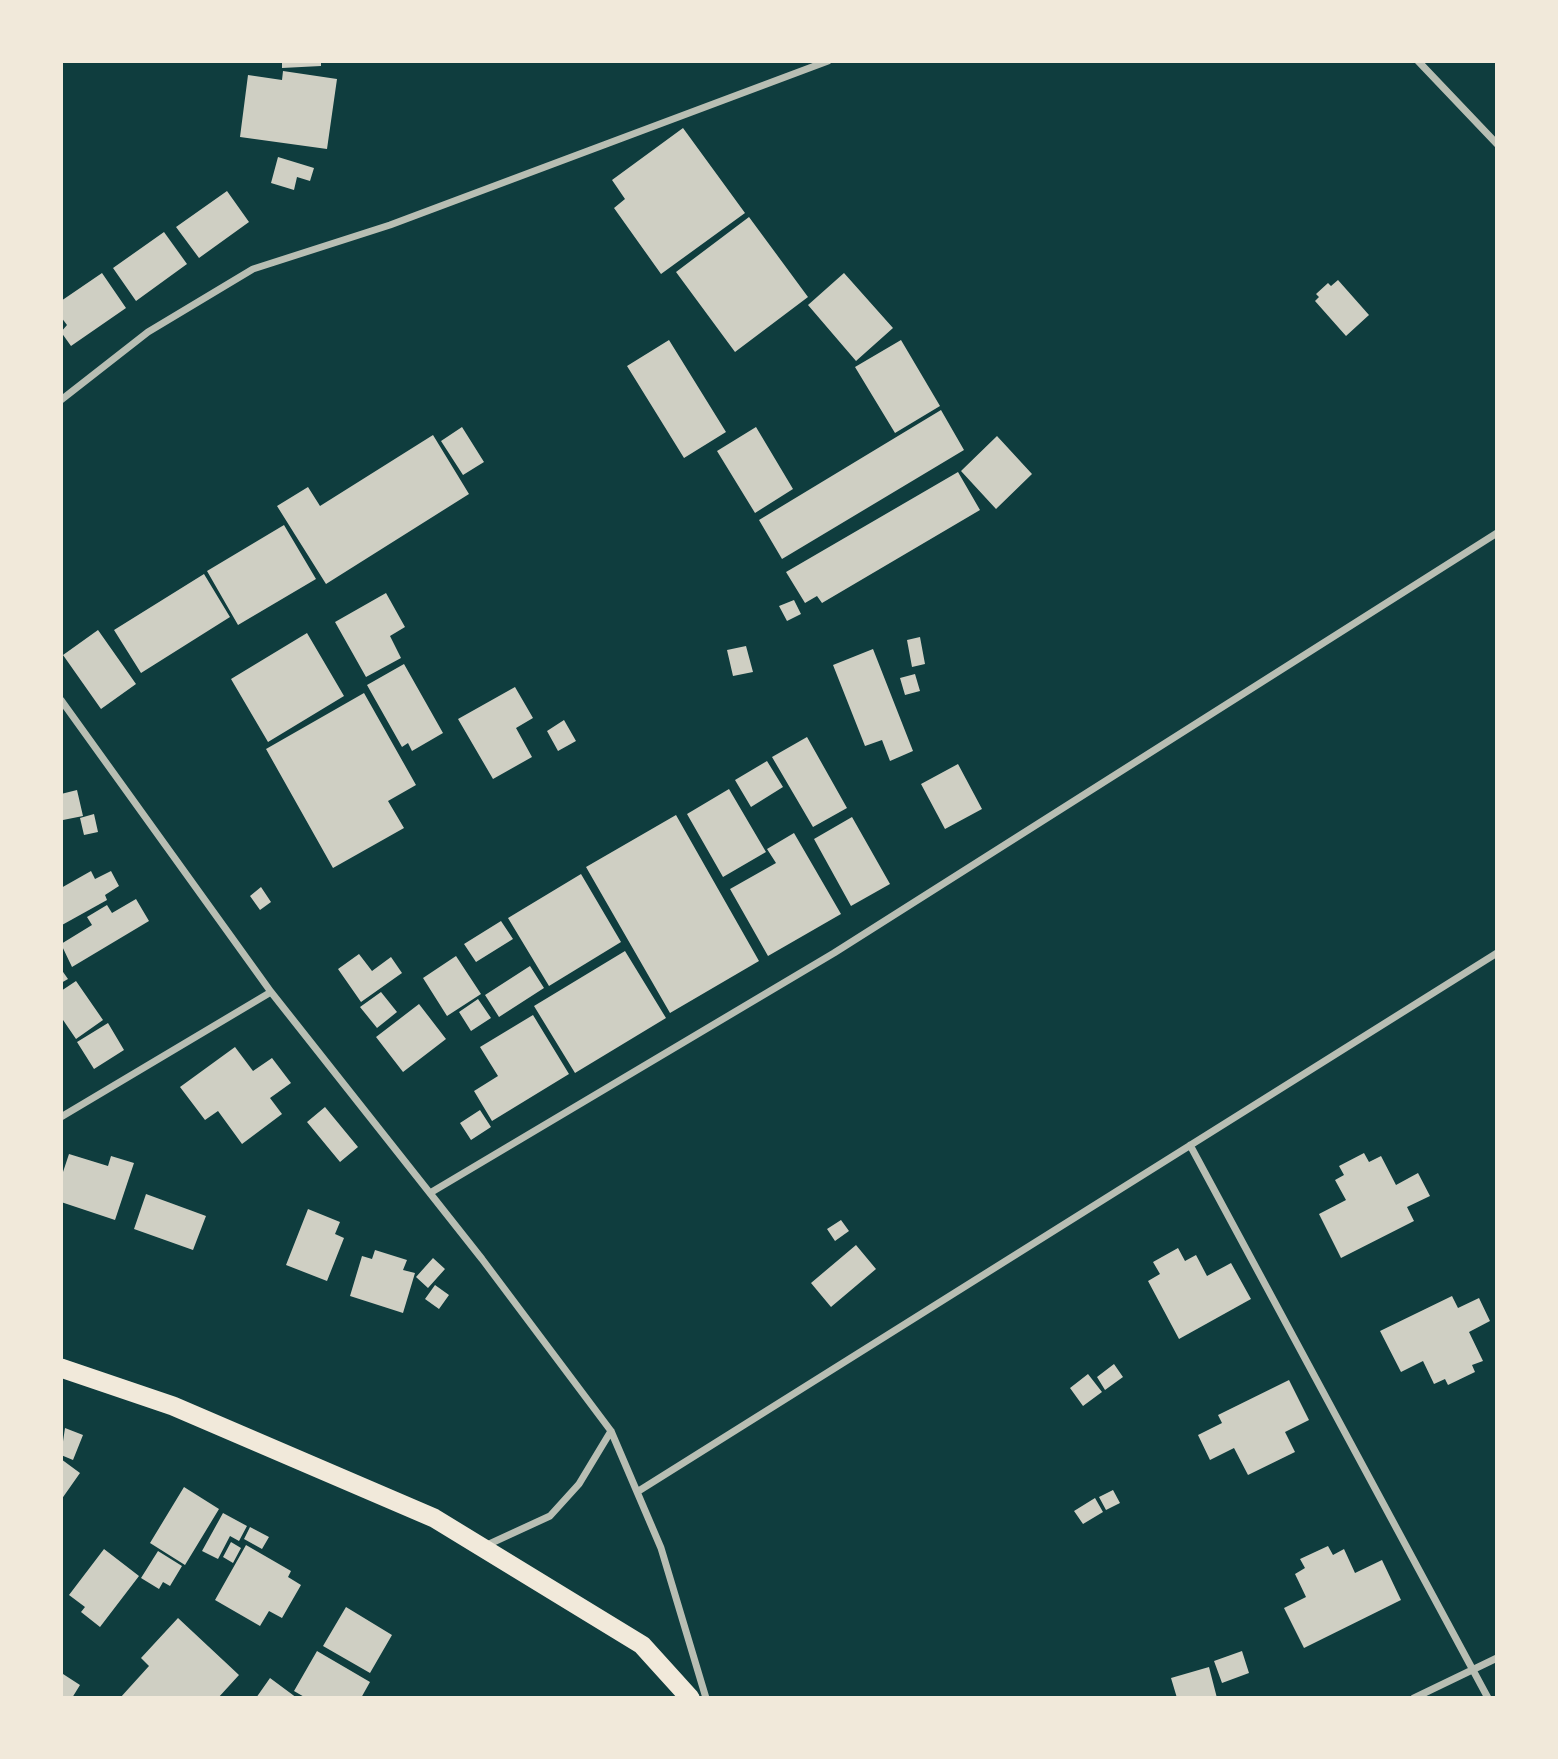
<!DOCTYPE html>
<html>
<head>
<meta charset="utf-8">
<style>
	body { margin:0 }
	#map { position:relative; width:1558px; height:1759px; overflow:hidden; background:#0f3d3e; font-family:"Open Sans",sans-serif }
	canvas { display:block }
	.frame { position:absolute; inset:0; border:63px solid #f1e9da; pointer-events:none }
</style>
</head>
<body>
<div id="map">
<canvas width="1558" height="1759"></canvas>
<div class="frame"></div>
</div>
<script>
const ctx = document.querySelector('canvas').getContext('2d');
ctx.lineJoin = 'round';
function paint(path, color) { ctx.fillStyle = color; ctx.fill(path, 'evenodd'); }
const poly = rows => new Path2D(rows.map(r => 'M' + r).join(''));
function trace(path, color, width, dash) { ctx.strokeStyle = color; ctx.lineWidth = width; ctx.lineCap = dash ? 'butt' : 'round'; ctx.setLineDash(dash || []); ctx.stroke(path); }
const building = poly([
	[282,61,321,61,321,66,282,68],
	[283,71,337,79,327,149,240,137,248,75,282,80],
	[683,128,745,213,661,274,614,208,625,199,612,180],
	[278,157,314,168,310,181,297,177,294,190,271,183],
	[227,191,249,222,199,258,176,227],
	[749,217,808,297,735,352,676,272],
	[164,232,187,264,136,301,113,268],
	[102,273,126,308,71,346,61,332,67,325,61,317,61,301],
	[844,273,893,328,856,361,808,305],
	[1338,280,1369,315,1346,336,1315,301,1319,297,1316,294,1328,283,1331,286],
	[669,340,726,432,684,458,627,366],
	[901,340,940,406,895,433,855,367],
	[941,410,964,450,782,559,759,520],
	[462,427,484,462,463,475,441,441],
	[756,427,793,489,755,513,717,451],
	[433,435,469,494,326,584,277,506,308,487,320,506],
	[997,436,1032,474,996,509,961,471],
	[958,472,980,510,822,603,817,596,805,603,786,572],
	[284,525,316,579,238,625,207,571],
	[204,574,230,617,141,673,114,630],
	[386,593,405,627,390,636,401,658,366,677,335,622],
	[794,600,801,614,787,621,779,606],
	[98,630,136,684,101,709,63,655],
	[307,633,344,696,268,742,231,679],
	[920,637,925,664,912,667,907,640],
	[746,646,753,672,733,676,727,650],
	[873,649,913,751,890,761,882,740,865,746,833,665],
	[404,664,443,733,412,751,408,743,402,747,367,685],
	[915,674,920,691,905,695,900,678],
	[515,687,533,718,516,728,532,757,493,779,458,719],
	[364,693,416,785,388,801,404,828,333,868,266,749],
	[564,720,576,741,558,751,547,731],
	[807,737,847,808,813,827,772,757],
	[767,761,783,787,751,807,735,780],
	[958,764,982,809,945,829,921,784],
	[729,789,766,852,723,877,687,814],
	[77,790,83,816,63,820,61,794],
	[94,814,98,832,84,835,80,818],
	[676,815,759,961,670,1013,586,867],
	[852,817,890,884,851,906,814,839],
	[794,833,841,914,768,956,730,889,776,863,767,849],
	[91,871,95,879,111,871,119,886,105,895,107,900,62,925,61,888],
	[581,874,621,942,549,986,508,918],
	[261,887,271,902,260,910,250,896],
	[136,899,149,921,72,967,61,944,92,925,87,917,107,905,112,913],
	[501,921,513,939,476,962,464,944],
	[625,951,666,1018,575,1073,534,1006],
	[359,954,372,971,391,957,402,973,361,1002,338,969],
	[456,956,481,994,447,1016,423,978],
	[530,966,544,988,499,1017,485,995],
	[61,969,68,979,61,983],
	[76,981,103,1020,76,1039,61,1017,61,991],
	[381,992,397,1012,377,1028,360,1007],
	[478,999,491,1018,471,1031,459,1012],
	[419,1004,446,1039,403,1072,376,1037],
	[533,1015,569,1074,492,1121,474,1091,498,1076,480,1047],
	[108,1023,124,1050,94,1069,77,1042],
	[235,1047,253,1071,272,1058,291,1083,270,1098,282,1114,242,1144,218,1111,205,1120,180,1087],
	[325,1107,358,1147,340,1162,307,1122],
	[480,1110,491,1127,471,1140,460,1123],
	[1364,1153,1369,1162,1381,1156,1396,1185,1418,1173,1430,1196,1407,1207,1414,1221,1341,1258,1319,1214,1346,1200,1335,1180,1344,1175,1339,1166],
	[69,1154,108,1166,111,1156,134,1163,115,1220,61,1202,61,1178],
	[146,1194,206,1216,193,1250,134,1229],
	[308,1209,340,1222,335,1234,344,1238,327,1281,286,1265],
	[841,1220,849,1231,835,1241,827,1229],
	[856,1245,876,1269,831,1307,811,1283],
	[1178,1248,1185,1261,1196,1255,1207,1276,1231,1263,1251,1299,1179,1339,1148,1281,1160,1274,1153,1262],
	[375,1250,407,1260,403,1270,415,1273,403,1313,350,1296,362,1256,372,1259],
	[433,1258,445,1269,428,1288,416,1277],
	[435,1285,449,1295,439,1309,425,1299],
	[1452,1296,1458,1308,1479,1298,1490,1321,1469,1332,1483,1361,1472,1365,1475,1372,1448,1385,1445,1379,1434,1384,1423,1361,1401,1372,1380,1331],
	[1114,1364,1123,1377,1105,1390,1097,1377],
	[1088,1374,1102,1392,1083,1406,1070,1388],
	[1289,1380,1309,1420,1285,1432,1295,1452,1248,1475,1234,1448,1210,1460,1198,1435,1222,1423,1218,1415],
	[65,1428,83,1435,73,1460,61,1455],
	[61,1459,80,1473,61,1500],
	[184,1487,219,1509,185,1565,150,1543],
	[1113,1490,1120,1503,1106,1510,1099,1497],
	[1095,1498,1103,1512,1083,1524,1074,1511],
	[223,1513,247,1526,239,1541,230,1536,218,1559,202,1551],
	[250,1527,269,1537,262,1549,244,1539],
	[231,1542,241,1548,233,1563,223,1557],
	[246,1545,291,1571,288,1577,301,1585,282,1618,269,1611,260,1626,215,1600],
	[1328,1546,1333,1555,1344,1549,1355,1573,1382,1560,1401,1600,1304,1648,1284,1608,1306,1597,1295,1574,1305,1568,1300,1559],
	[104,1549,139,1576,100,1627,81,1612,85,1607,69,1595],
	[158,1551,182,1566,170,1586,163,1582,159,1589,141,1578],
	[346,1607,392,1635,370,1673,323,1646],
	[178,1618,239,1675,218,1698,120,1698,149,1666,141,1658],
	[317,1651,370,1682,361,1698,306,1698,294,1691],
	[1242,1651,1249,1673,1222,1683,1214,1661],
	[1209,1667,1217,1698,1177,1698,1171,1678],
	[63,1674,80,1685,72,1698,61,1698],
	[270,1678,297,1698,256,1698]
]);
const minor = poly([
	[1418,61,1497,144],
	[61,400,148,332,253,269,390,225,828,61],
	[61,700,271,992,482,1259,611,1431,661,1548,706,1698],
	[61,1117,271,992],
	[1190,1145,1488,1698],
	[430,1193,834,953,1497,533],
	[637,1492,1497,953],
	[487,1545,550,1516,579,1484,611,1431],
	[1414,1698,1497,1658]
]);
const trunk = poly([
	[61,1368,173,1406,434,1518,642,1645,690,1698]
]);
paint(building, '#cfcfc3');
trace(minor, '#b8beb3', 7);
trace(trunk, '#f1e9da', 19);
</script>
</body>
</html>
